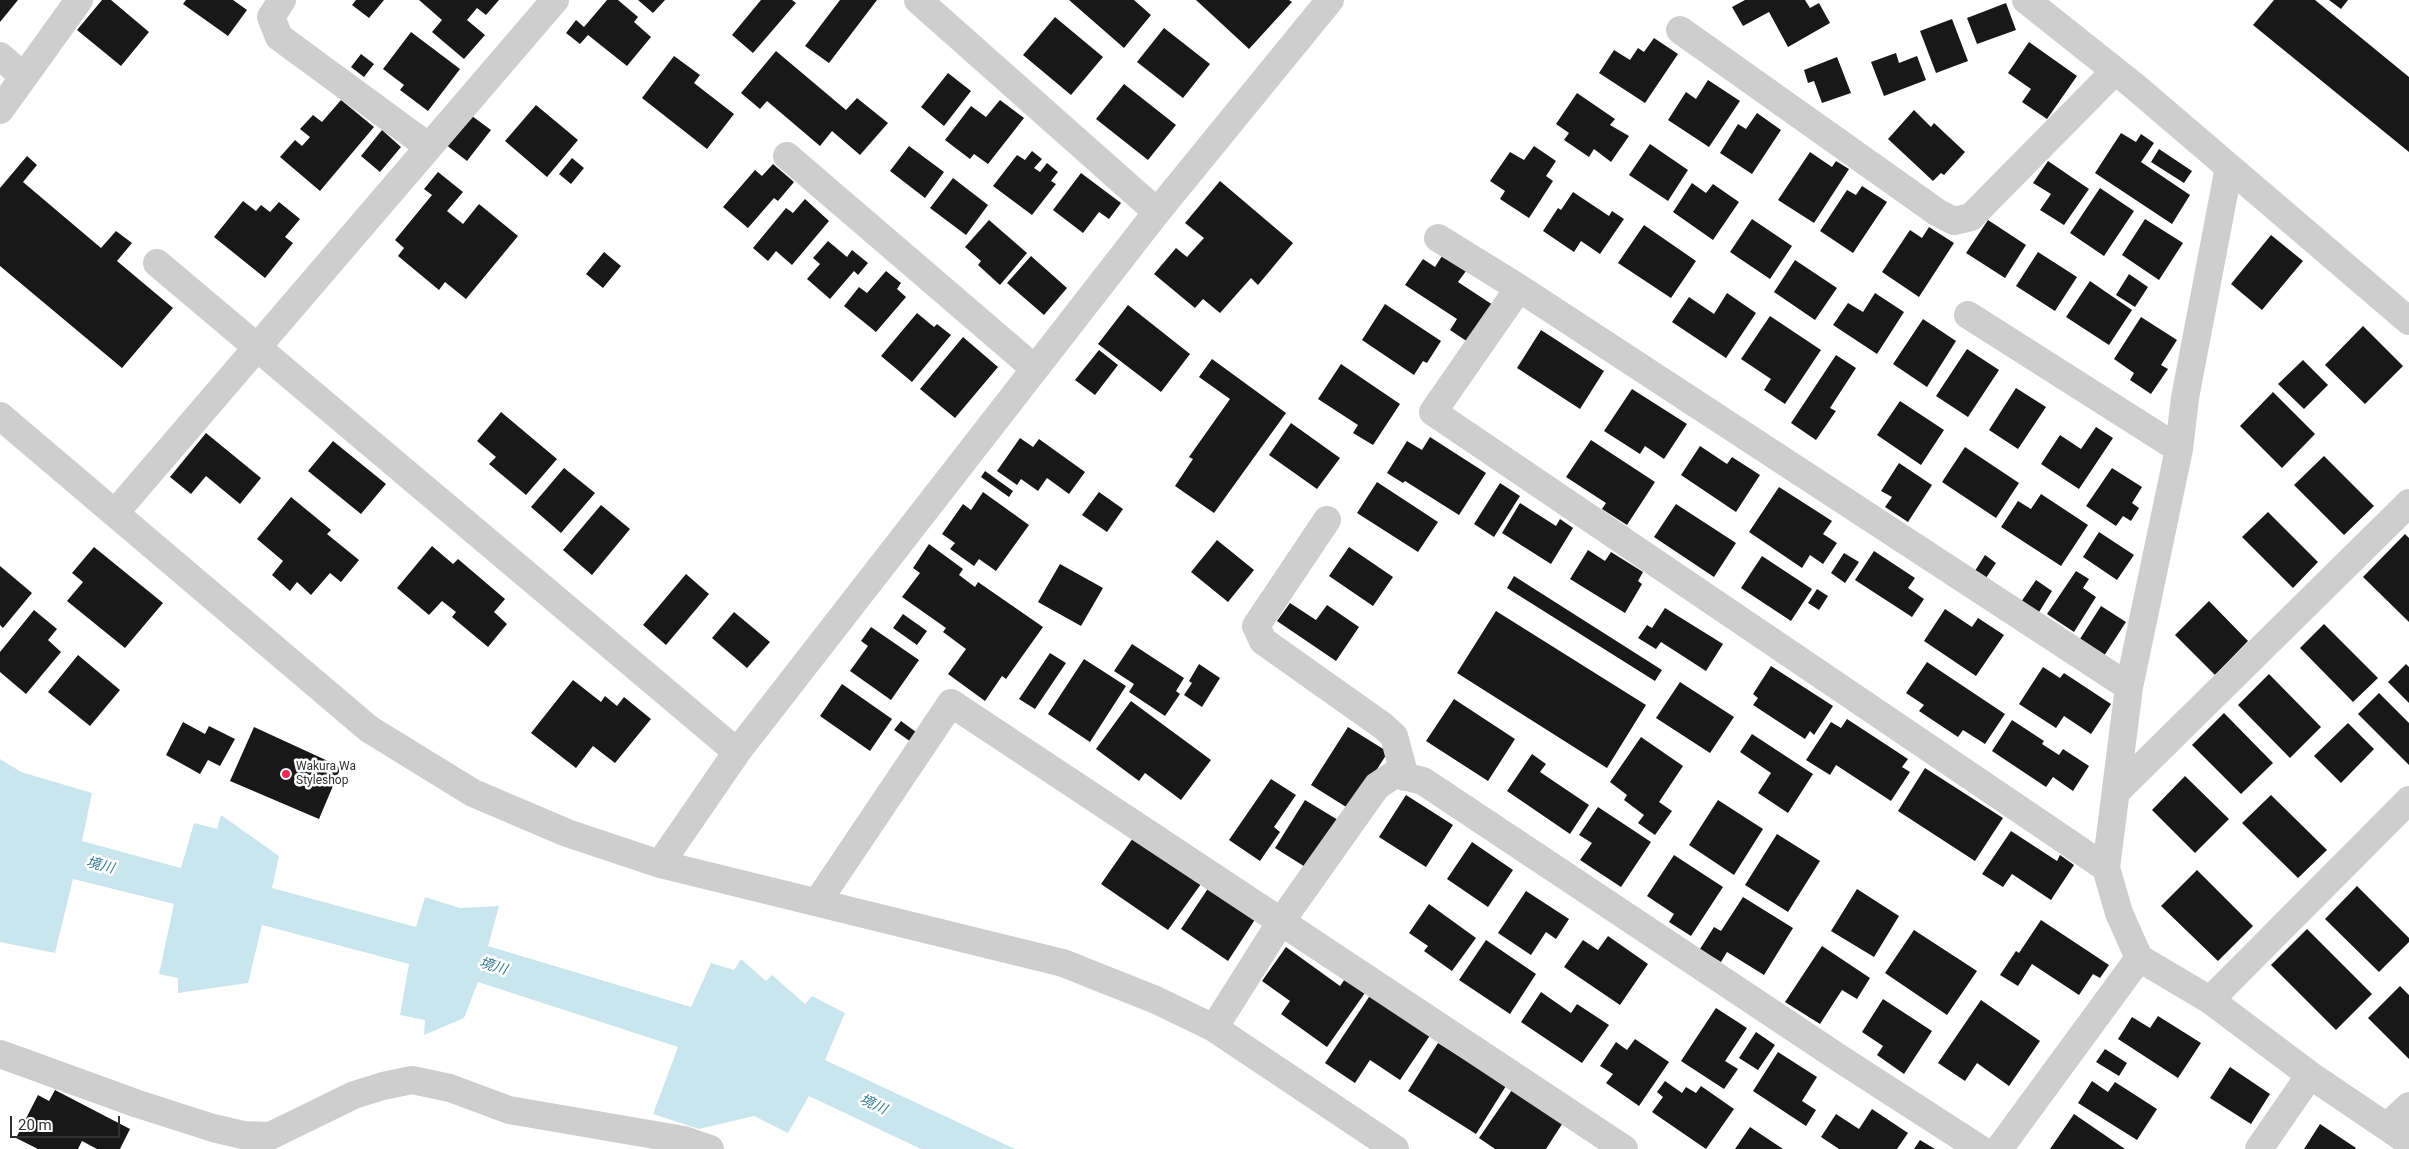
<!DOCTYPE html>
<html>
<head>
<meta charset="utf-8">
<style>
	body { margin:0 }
	#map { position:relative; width:2409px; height:1149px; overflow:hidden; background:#fff; font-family:Roboto,sans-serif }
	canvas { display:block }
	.scale { position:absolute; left:10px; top:1116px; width:110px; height:22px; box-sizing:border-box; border:2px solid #313131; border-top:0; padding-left:6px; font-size:15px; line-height:18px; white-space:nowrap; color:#313131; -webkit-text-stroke:4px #fff; paint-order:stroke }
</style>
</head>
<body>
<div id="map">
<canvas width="2409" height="1149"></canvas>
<div class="scale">20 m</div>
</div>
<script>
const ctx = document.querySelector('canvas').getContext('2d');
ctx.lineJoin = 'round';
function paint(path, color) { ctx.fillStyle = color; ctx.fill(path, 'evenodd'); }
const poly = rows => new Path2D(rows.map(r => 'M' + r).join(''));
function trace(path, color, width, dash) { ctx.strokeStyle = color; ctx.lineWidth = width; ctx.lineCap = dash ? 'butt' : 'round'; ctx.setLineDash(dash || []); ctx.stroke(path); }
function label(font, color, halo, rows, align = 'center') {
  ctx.font = font + ' Roboto,"Noto Sans JP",sans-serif'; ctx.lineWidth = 5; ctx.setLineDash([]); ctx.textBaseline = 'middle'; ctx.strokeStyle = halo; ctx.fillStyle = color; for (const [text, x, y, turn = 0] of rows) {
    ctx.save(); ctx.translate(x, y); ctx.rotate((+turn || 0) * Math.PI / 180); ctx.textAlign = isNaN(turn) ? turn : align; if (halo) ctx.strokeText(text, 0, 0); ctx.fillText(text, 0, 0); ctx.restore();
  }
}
const water = poly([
	[0,759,21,772,92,793,82,841,181,868,194,823,217,829,221,815,279,856,272,888,416,927,425,897,460,908,499,906,488,946,691,1007,711,963,734,970,741,959,766,981,772,975,805,1004,812,996,845,1013,825,1060,1015,1149,921,1149,809,1096,788,1133,754,1116,699,1129,653,1114,678,1047,478,982,464,1018,424,1035,425,1020,400,1015,409,964,262,925,248,983,178,993,178,978,159,974,174,904,73,879,55,953,0,942]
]);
const building = poly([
	[0,0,18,0,0,22],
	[102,0,111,0,149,32,121,66,77,30],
	[186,0,233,0,247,10,228,36,183,4],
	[356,0,384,0,369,18,352,5],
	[419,0,499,0,486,15,477,8,467,20,485,35,464,59,432,32,442,20],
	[607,0,618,0,638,17,634,22,651,37,627,66,588,35,580,44,566,33,576,20,584,27],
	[638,0,665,0,653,13],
	[761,0,792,0,796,3,753,53,732,35],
	[840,0,877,0,829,63,805,46],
	[1069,0,1134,0,1151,15,1124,48],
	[1196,0,1289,0,1292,2,1249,49],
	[1745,0,1805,0,1810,8,1819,3,1830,23,1788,47,1769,12,1743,26,1732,7],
	[2274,0,2315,0,2409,77,2409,152,2253,25],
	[2329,0,2348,0,2341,9],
	[2006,3,2016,30,1977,44,1967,18],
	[1055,17,1103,57,1071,95,1023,55],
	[1952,19,1968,61,1936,73,1920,31],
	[1164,28,1210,64,1183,98,1137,62],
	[411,32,460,69,428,111,400,90,404,85,383,69],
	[1654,38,1678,54,1645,103,1599,73,1614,50,1630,60,1638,48,1644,52],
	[2029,42,2077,76,2047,119,2022,102,2031,89,2008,73],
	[776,51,846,110,857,98,888,123,860,155,832,131,820,146,767,101,760,109,741,93],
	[1896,53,1899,63,1917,56,1926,80,1884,96,1871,62],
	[361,54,374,64,364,77,351,67],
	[674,56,700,75,694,83,734,114,707,149,642,98],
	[1837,57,1851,93,1822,103,1814,81,1808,83,1804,70],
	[948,73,971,91,944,126,921,107],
	[1708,80,1740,101,1709,147,1668,120,1686,92,1696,99],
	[1124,84,1176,125,1148,160,1096,119],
	[1577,93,1615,119,1610,125,1629,136,1611,162,1594,149,1589,157,1564,140,1569,133,1556,124],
	[341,100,374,127,320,191,280,157,295,140,302,146,310,137,300,129,313,115,322,122],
	[1000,100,1024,118,988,164,974,154,970,159,945,140,971,106,986,117],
	[536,105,578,140,547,177,505,141],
	[1914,110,1931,127,1934,123,1965,152,1944,175,1941,173,1933,181,1888,139],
	[468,113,491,130,467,161,445,144],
	[1757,113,1781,130,1752,174,1720,153,1738,124,1746,129],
	[382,130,401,147,380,172,361,156],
	[2121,133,2136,142,2141,134,2154,143,2141,162,2190,195,2172,224,2095,173],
	[1650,144,1688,170,1668,201,1629,175],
	[909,146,944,172,925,198,890,171],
	[1534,146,1556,161,1546,176,1553,181,1529,218,1500,199,1505,191,1490,181,1510,152,1524,160],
	[2159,149,2192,171,2184,183,2151,162],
	[1032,151,1042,159,1034,168,1040,172,1047,163,1058,172,1051,181,1056,184,1032,215,993,186,1017,155,1025,160],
	[1810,152,1832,167,1836,161,1849,169,1814,223,1778,200],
	[27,156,37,165,23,182,101,248,116,231,132,243,117,261,173,308,122,368,0,266,0,188],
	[572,158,584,168,571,184,559,174],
	[2048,161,2089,189,2064,225,2040,210,2051,194,2033,183],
	[773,164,794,182,778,201,774,198,748,228,723,207,755,170,762,176],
	[438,172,463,192,447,211,463,224,479,204,518,236,466,299,445,282,439,290,398,256,404,248,395,240,432,195,424,189],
	[1081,173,1121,203,1109,219,1099,212,1083,233,1053,210],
	[953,178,988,205,966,235,930,208],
	[1220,181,1293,243,1258,285,1251,278,1220,313,1203,299,1195,308,1154,274,1176,248,1187,257,1204,238,1185,223],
	[1692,183,1706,193,1713,184,1739,202,1713,240,1673,212],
	[1862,186,1887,202,1853,253,1820,231,1847,190,1856,195],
	[2100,188,2134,211,2104,256,2070,233],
	[1573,192,1609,216,1612,211,1624,219,1600,254,1581,241,1574,252,1543,231,1558,208,1561,210],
	[805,199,829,221,792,265,776,251,768,261,753,248,786,208,793,213],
	[243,201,256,211,261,205,270,212,279,202,300,219,285,237,293,243,265,278,214,237],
	[1752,219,1792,246,1770,279,1730,252],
	[2145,219,2183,243,2159,280,2122,255],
	[989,220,1027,253,1000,285,978,265,981,261,965,247],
	[1988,220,2026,245,2005,278,1966,253],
	[1644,225,1696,261,1671,298,1618,263],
	[1929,227,1954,243,1919,297,1882,272,1910,230,1922,238],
	[2271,235,2303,261,2262,310,2231,284],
	[828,241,847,257,852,250,868,263,858,275,854,271,830,299,807,279,820,264,813,258],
	[604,252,621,266,603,288,586,274],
	[2038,252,2077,277,2055,311,2016,286],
	[1031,256,1067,288,1044,315,1007,283],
	[1442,256,1466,271,1458,282,1493,305,1468,342,1450,330,1457,319,1405,285,1423,259,1435,267],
	[1795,260,1837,288,1815,320,1774,292],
	[886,271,901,283,897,289,906,297,876,332,844,306,859,287,867,293],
	[2129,274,2148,287,2135,307,2116,295],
	[2090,281,2132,310,2109,345,2066,317],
	[1727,293,1756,313,1726,358,1672,322,1689,297,1714,314],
	[1875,293,1904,312,1877,354,1833,325,1848,303,1863,312],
	[1385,304,1441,341,1427,363,1423,361,1414,375,1362,340],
	[1128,305,1190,354,1161,392,1098,344],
	[917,313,934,327,937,324,951,335,912,382,881,356],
	[1770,316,1821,350,1785,404,1764,390,1771,379,1741,359],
	[2141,317,2177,340,2161,365,2168,369,2151,394,2130,380,2134,373,2114,359],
	[1923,319,1956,341,1927,387,1893,364],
	[2363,326,2403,366,2365,404,2325,365],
	[1541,330,1604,371,1580,409,1517,368],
	[963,337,998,367,955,418,920,389],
	[1967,349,1999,370,1968,417,1936,396],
	[1099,350,1118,365,1095,395,1075,380],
	[1836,355,1856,368,1830,408,1836,411,1816,440,1791,423],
	[1212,359,1286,413,1214,513,1175,486,1193,459,1189,457,1230,399,1199,377],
	[2303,360,2328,385,2304,409,2278,384],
	[1341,364,1400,404,1373,445,1353,433,1358,425,1318,399],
	[2016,388,2046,407,2018,449,1989,430],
	[1632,389,1687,424,1664,459,1645,446,1640,454,1604,431],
	[2273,392,2315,434,2282,468,2240,426],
	[1900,401,1944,430,1921,465,1877,435],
	[501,412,557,459,526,495,489,464,496,457,477,441],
	[1291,423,1340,458,1317,489,1269,455],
	[2096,427,2113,438,2079,489,2041,464,2060,435,2081,449],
	[206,433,261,478,240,504,206,476,191,494,170,477],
	[1430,437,1486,473,1459,515,1405,481,1403,483,1387,473,1407,441,1422,450],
	[1020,438,1033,447,1039,439,1085,472,1069,494,1047,478,1038,491,1021,479,1017,485,997,471],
	[1591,440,1655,482,1627,525,1602,509,1606,503,1566,477],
	[333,441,386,484,361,514,308,471],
	[1700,446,1727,464,1732,457,1760,475,1736,512,1681,475],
	[1965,447,2019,483,1996,518,1942,482],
	[2324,456,2374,506,2344,535,2294,485],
	[1899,463,1932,485,1908,522,1885,507,1892,497,1881,491],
	[564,468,595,493,561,533,531,507],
	[2112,468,2142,487,2132,503,2139,508,2131,521,2123,516,2116,526,2086,506],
	[985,471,1013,491,1009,497,981,477],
	[1377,482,1438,522,1418,552,1357,513],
	[1500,483,1520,496,1494,537,1474,524],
	[1779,487,1832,521,1823,534,1837,543,1823,564,1810,555,1802,568,1749,532],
	[983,492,1029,525,996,571,979,559,974,566,950,549,955,543,942,534,963,504,971,510],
	[1099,492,1123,509,1107,532,1082,515],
	[2041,494,2088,525,2061,566,2001,527,2018,501,2031,509],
	[291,497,331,530,327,534,359,560,341,582,330,573,311,595,297,582,290,591,272,575,283,561,257,539],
	[1520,503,1556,526,1560,519,1573,528,1551,564,1502,533],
	[1676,504,1736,543,1714,577,1654,537],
	[601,505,630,529,592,575,563,550],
	[2268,512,2318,562,2293,588,2242,537],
	[2099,532,2134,555,2117,580,2083,557],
	[2405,534,2409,538,2409,622,2363,577],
	[1217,540,1254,570,1228,602,1191,572],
	[929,544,963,569,959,575,975,587,978,582,1043,627,1006,679,1002,676,985,701,948,674,966,649,943,632,946,628,902,597,920,573,913,568],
	[432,546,453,564,458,559,505,599,494,612,507,624,488,647,452,617,456,612,442,601,429,615,397,588],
	[94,547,163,603,125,648,67,601,83,582,72,573],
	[1349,547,1393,577,1373,606,1329,576],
	[1588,550,1605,561,1611,552,1643,572,1638,581,1642,584,1625,613,1570,579],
	[1874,551,1915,578,1908,588,1924,599,1912,617,1855,580],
	[1844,553,1859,562,1845,583,1831,573],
	[1985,555,1996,563,1984,581,1973,574],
	[1762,556,1812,589,1791,621,1741,588],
	[1060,564,1103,588,1081,626,1038,602],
	[0,566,32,593,3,628,0,625],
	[2076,571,2089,579,2083,588,2096,597,2074,632,2047,614],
	[686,574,709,594,666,645,643,625],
	[1514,576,1662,670,1655,681,1507,588],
	[2036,580,2052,591,2036,617,2019,605],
	[1817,589,1828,596,1819,610,1808,603],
	[2209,601,2248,641,2215,675,2175,635],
	[1290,603,1316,620,1327,605,1359,627,1336,661,1277,621],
	[2101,606,2126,622,2102,659,2078,642],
	[1665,608,1723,644,1706,671,1661,642,1656,649,1638,638,1647,625,1652,628],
	[1945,609,1972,627,1978,618,2004,635,1976,676,1924,641],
	[34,610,57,629,48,640,61,652,26,694,0,672,0,652],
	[1496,611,1646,705,1607,768,1457,673],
	[734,612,770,642,747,668,712,638],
	[903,614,927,631,917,645,893,628],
	[2324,624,2378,678,2353,702,2300,648],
	[871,627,919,660,891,700,850,671,868,646,861,641],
	[1132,644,1184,678,1176,691,1180,694,1165,716,1129,692,1134,684,1114,671],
	[1050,653,1066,663,1035,709,1019,699],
	[78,655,120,690,90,726,48,692],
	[1084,659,1126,686,1090,742,1048,714],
	[1927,662,2005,714,1985,744,1963,730,1958,737,1919,711,1924,705,1906,693],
	[1199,664,1220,678,1202,707,1184,695,1192,683,1189,681],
	[2406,664,2409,667,2409,703,2388,682],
	[1771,666,1833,706,1814,735,1810,731,1805,739,1753,705,1758,698,1753,694],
	[2043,667,2060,678,2064,673,2111,704,2091,734,2064,716,2056,728,2019,704],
	[2269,674,2321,727,2290,758,2238,705],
	[573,680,601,702,605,696,617,706,624,697,651,719,615,763,593,746,576,768,531,733],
	[1680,682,1734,717,1710,753,1656,718],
	[842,684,892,719,870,751,820,716],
	[2379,693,2409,723,2409,765,2358,714],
	[1454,699,1515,739,1488,781,1426,741],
	[1131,701,1211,760,1181,800,1145,773,1139,781,1096,749],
	[2224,713,2273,763,2241,794,2192,745],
	[1847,719,1908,759,1902,767,1910,772,1891,801,1836,765,1830,775,1806,760,1831,722,1841,728],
	[2012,720,2044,741,2042,744,2059,755,2063,749,2089,766,2073,791,2053,777,2046,787,1992,751],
	[901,721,920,735,914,744,894,730],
	[183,722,205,734,209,726,235,739,220,766,208,760,200,774,166,755],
	[2348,723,2374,749,2341,783,2314,756],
	[254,727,341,767,319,819,230,781],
	[1348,727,1388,752,1351,810,1311,785],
	[1752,734,1813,774,1788,813,1758,793,1771,773,1740,752],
	[1641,737,1683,766,1659,802,1672,811,1655,835,1638,823,1644,815,1624,800,1627,795,1610,782],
	[1532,754,1546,764,1540,772,1589,805,1570,834,1507,791],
	[1925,768,2003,818,1975,861,1898,811],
	[2185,776,2229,819,2195,853,2152,810],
	[1271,779,1296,795,1274,827,1280,832,1260,861,1229,840],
	[1406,795,1453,825,1426,867,1379,837],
	[2271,795,2327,850,2298,878,2242,823],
	[1305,800,1338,820,1307,868,1275,848],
	[1718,800,1763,829,1734,875,1689,845],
	[1598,807,1651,842,1621,887,1580,860,1592,843,1579,835],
	[2011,831,2057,861,2060,855,2074,865,2051,900,2012,874,2003,887,1982,874],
	[1777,834,1820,861,1788,912,1745,885],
	[1133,838,1201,884,1168,930,1101,884],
	[1472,842,1513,870,1488,907,1447,879],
	[1674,855,1723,887,1691,936,1669,922,1674,914,1647,896],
	[2197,870,2253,926,2218,961,2161,906],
	[2357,886,2409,938,2409,942,2379,972,2325,919],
	[1209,887,1256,918,1228,961,1181,929],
	[1857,889,1899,916,1874,957,1831,931],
	[1526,891,1569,919,1556,939,1546,932,1531,955,1498,933],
	[1743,897,1793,928,1764,975,1727,952,1721,962,1700,949,1714,927,1721,931],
	[1429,904,1476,938,1452,971,1424,951,1428,946,1409,933],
	[2041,920,2109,965,2100,978,2093,974,2079,995,2032,964,2018,986,2000,975,2016,951,2019,953],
	[2307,929,2372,994,2336,1030,2271,965],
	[1914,930,1977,971,1947,1015,1885,973],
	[1608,936,1648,964,1620,1005,1564,967,1583,940,1598,950],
	[1486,940,1536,974,1510,1014,1459,980],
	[1822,946,1870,978,1857,999,1842,990,1820,1024,1785,1002],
	[1286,947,1340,986,1347,976,1367,990,1327,1047,1281,1014,1290,1001,1262,981],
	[2400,986,2409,995,2409,1059,2368,1018],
	[1541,992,1571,1013,1577,1004,1609,1025,1582,1063,1521,1022],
	[1371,994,1431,1034,1400,1080,1370,1060,1355,1083,1325,1063],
	[1883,999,1932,1031,1904,1074,1877,1055,1883,1046,1862,1032],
	[1981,1000,2040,1041,2009,1086,1977,1063,1965,1081,1938,1063],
	[1716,1008,1747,1028,1725,1061,1738,1069,1724,1089,1681,1061],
	[2158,1016,2201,1043,2178,1078,2118,1039,2132,1017,2150,1028],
	[1756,1032,1775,1045,1758,1070,1739,1058],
	[1635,1039,1669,1062,1639,1106,1606,1083,1613,1074,1600,1066,1616,1042,1627,1050],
	[1438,1043,1506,1086,1476,1134,1408,1091],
	[2105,1049,2127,1063,2119,1076,2096,1062],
	[1778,1052,1817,1077,1802,1101,1816,1110,1806,1126,1753,1091],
	[2230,1067,2270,1094,2251,1124,2210,1098],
	[1665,1081,1682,1093,1686,1087,1696,1093,1701,1086,1734,1109,1706,1149,1652,1112,1663,1097,1657,1092],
	[2092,1081,2108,1092,2115,1082,2157,1109,2137,1140,2078,1103],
	[1514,1087,1564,1121,1546,1149,1495,1149,1479,1138],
	[55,1090,130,1129,120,1149,97,1149,82,1141,78,1149,38,1149,16,1138,38,1095,49,1101],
	[1872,1109,1908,1133,1897,1149,1839,1149,1821,1137,1836,1114,1859,1129],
	[2074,1114,2125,1149,2050,1149],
	[2320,1124,2356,1148,2355,1149,2304,1149],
	[1750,1127,1783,1149,1735,1149],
	[1920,1140,1935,1149,1914,1149]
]);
const minor = poly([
	[282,0,271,17,279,37,429,147],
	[918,0,1157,212],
	[2026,0,2133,85,2409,321],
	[1680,30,1938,213,1954,221,1971,217,2115,71],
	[0,56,23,76],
	[0,110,79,0],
	[787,156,1034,368],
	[2229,167,2185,398,2179,449,2129,687,2106,868,2119,913,2139,958,2210,1000,2310,1075,2409,1142],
	[1438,238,1519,288,2129,687],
	[157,263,737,752],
	[1519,288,1433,412,2106,868],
	[1968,315,2179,449],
	[0,416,369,729,473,793,567,833,660,864,1063,963,1156,1000,1214,1028,1395,1149],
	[115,513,555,0],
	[1327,520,1256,626,1263,641,1383,726,1394,736,1405,777],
	[2117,791,2409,503],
	[660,864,737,752,1157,212,1330,0],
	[818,901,951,703,1624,1149],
	[2210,1000,2409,800],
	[1214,1028,1282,920,1377,786,1395,774,1423,781,1842,1060,1980,1149],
	[0,1054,138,1104,213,1128,243,1135,270,1136,354,1095,383,1086,412,1080,450,1088,509,1110,684,1140,710,1149],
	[2387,1127,2409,1106],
	[1999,1149,2139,958],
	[2259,1149,2310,1075]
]);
const markers = [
	[286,774,5,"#f22955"]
];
const poiNames = [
	["Wakura Wa",296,767],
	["Styleshop",296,781]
];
const waterNames = [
	["境川",100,866,14],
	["境川",493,967,17],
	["境川",873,1105,25]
];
paint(water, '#c9e6ef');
paint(building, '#181818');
trace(minor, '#cecece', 28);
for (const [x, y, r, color] of markers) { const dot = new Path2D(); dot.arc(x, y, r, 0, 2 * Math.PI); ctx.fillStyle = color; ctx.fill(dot); trace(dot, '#fff', 2); }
label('12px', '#313131', '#fff', poiNames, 'left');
label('italic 14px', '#367c93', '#fff', waterNames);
</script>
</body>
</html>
